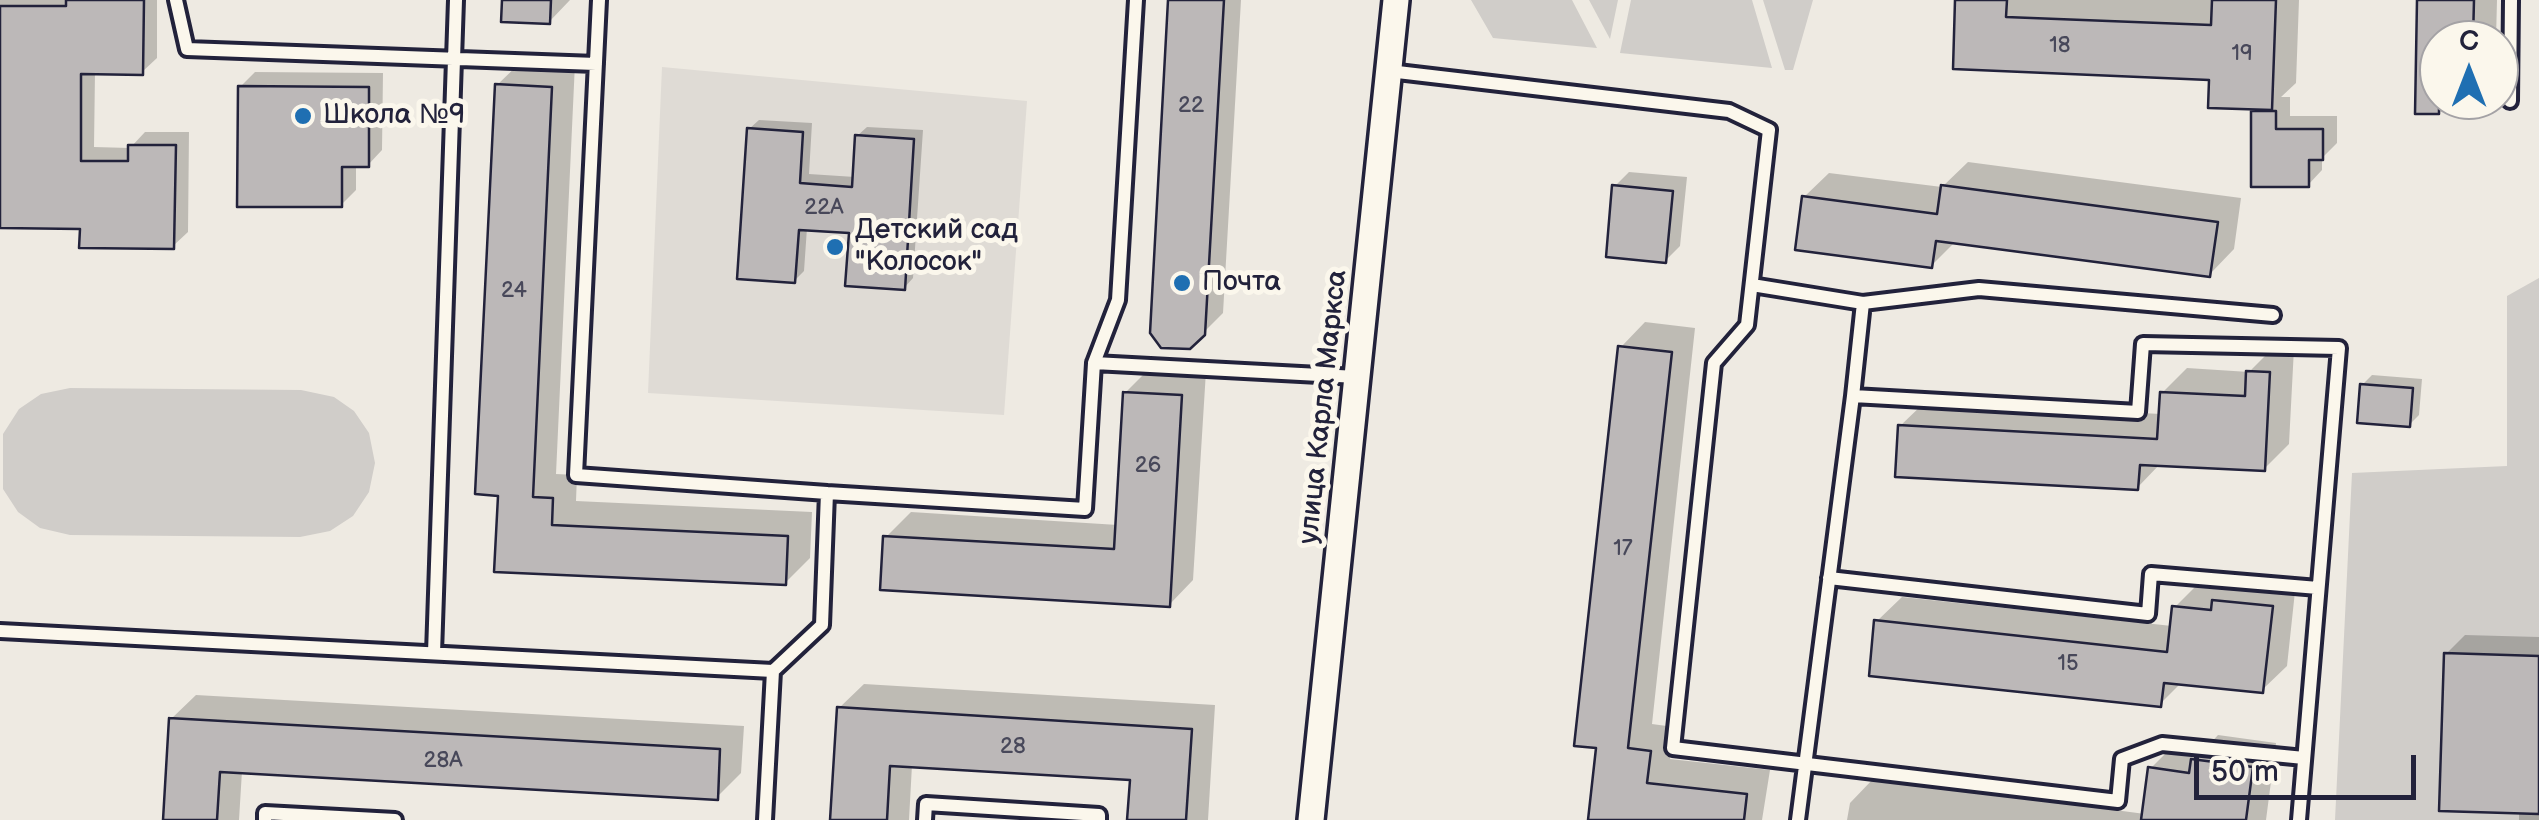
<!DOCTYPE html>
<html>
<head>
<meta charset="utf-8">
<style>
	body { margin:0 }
	#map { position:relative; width:2539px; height:820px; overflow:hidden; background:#eeeae2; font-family:"Balsamiq Sans",sans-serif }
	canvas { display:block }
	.north { position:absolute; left:2419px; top:20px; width:100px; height:100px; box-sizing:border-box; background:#fbf7ec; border:2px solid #a4a2a5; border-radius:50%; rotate:0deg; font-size:28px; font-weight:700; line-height:40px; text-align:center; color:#22223b }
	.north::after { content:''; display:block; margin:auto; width:35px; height:45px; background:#1f6fb2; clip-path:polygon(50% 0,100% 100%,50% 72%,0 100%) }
	.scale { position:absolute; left:2194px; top:755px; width:222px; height:45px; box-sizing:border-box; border:5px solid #22223b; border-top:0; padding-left:12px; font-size:30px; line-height:35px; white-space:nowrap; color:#22223b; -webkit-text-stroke:8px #fbf7ec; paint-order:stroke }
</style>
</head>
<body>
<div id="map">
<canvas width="2539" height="820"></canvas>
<div class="north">С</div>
<div class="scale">50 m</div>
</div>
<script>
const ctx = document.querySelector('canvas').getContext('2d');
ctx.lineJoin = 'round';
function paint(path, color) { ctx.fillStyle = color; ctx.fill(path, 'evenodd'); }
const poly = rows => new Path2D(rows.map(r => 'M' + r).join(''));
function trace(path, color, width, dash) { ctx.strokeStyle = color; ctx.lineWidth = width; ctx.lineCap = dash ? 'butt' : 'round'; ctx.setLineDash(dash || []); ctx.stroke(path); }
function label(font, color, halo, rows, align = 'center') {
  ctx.font = font + ' "Balsamiq Sans",sans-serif'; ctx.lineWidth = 10; ctx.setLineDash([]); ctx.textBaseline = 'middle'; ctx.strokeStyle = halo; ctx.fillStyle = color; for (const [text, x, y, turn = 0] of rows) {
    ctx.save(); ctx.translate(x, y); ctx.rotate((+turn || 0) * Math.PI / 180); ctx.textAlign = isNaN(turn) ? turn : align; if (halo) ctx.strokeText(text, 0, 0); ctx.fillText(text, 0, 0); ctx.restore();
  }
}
const built = poly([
	[662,67,1027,101,1004,415,648,393]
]);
const green = poly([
	[1471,0,1572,0,1597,48,1493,38],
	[1589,0,1618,0,1610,39],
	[1631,0,1752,0,1772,68,1620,53],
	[1763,0,1813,0,1793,70,1785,70],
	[2539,278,2539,820,2335,820,2352,473,2507,466,2507,296],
	[70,388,301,390,334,397,354,411,369,433,375,463,369,492,353,516,330,531,300,537,70,535,40,528,18,512,3,489,3,434,19,409,41,394]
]);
const shadow = poly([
	[0,0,157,0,157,58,142,72,95,72,94,147,130,148,145,132,189,132,188,232,173,246,82,226,0,226],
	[504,0,570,0,549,22],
	[1171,0,1241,0,1223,313,1189,347],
	[1958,0,2299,0,2296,83,2281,97,2290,97,2290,116,2337,116,2337,143,2322,158,2322,170,2308,185,2253,112,2258,107,2212,77,1955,66],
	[2420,0,2497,0,2496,40,2439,40,2439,100,2482,100,2470,112,2417,111],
	[522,61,575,63,556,474,577,475,576,501,812,512,810,558,785,583,496,569,500,493,497,85],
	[255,72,383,73,382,150,368,165,356,165,356,190,341,205,240,87],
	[759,120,812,123,809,174,855,177,857,136,867,127,923,130,913,278,904,288,851,231,807,228,804,271,794,281,749,129],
	[1968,162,2241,198,2234,249,2210,274,1956,241,1932,265,1804,197,1829,173,1942,187],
	[1629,172,1687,177,1680,246,1666,260,1615,186],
	[1645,322,1695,328,1652,724,1674,727,1670,759,1770,770,1762,820,1591,820,1621,347],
	[2273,348,2294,348,2289,444,2264,469,2161,463,2137,488,1900,426,1925,402,2161,414,2162,393,2187,368,2249,372],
	[1150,368,1206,371,1193,580,1169,605,886,537,911,512,1118,525,1125,393],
	[2372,375,2422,379,2419,415,2409,425,2362,385],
	[2296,582,2287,666,2262,690,2182,682,2160,704,1877,621,1902,597,2172,626,2174,608,2199,583],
	[2465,635,2539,637,2539,820,2519,820,2519,811,2446,654],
	[864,684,1215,705,1208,820,1130,820,1132,778,912,765,909,820,833,820,839,708],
	[196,695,744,726,741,773,717,797,242,771,239,820,165,820,171,719],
	[2218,735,2276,743,2266,820,1847,820,1850,803,1874,778,2145,814,2151,768,2175,744,2206,748]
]);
const building = poly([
	[66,0,144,0,143,75,81,74,81,161,128,161,128,145,176,145,174,249,79,248,80,229,0,228,0,6,66,6,66,0],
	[502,0,551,0,550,24,501,22,502,0],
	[1168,0,1224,0,1205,335,1190,349,1161,348,1150,333,1168,0],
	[1955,0,2007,0,2006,17,2211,25,2212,0,2276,0,2272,110,2208,108,2209,80,1953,69,1955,0],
	[2417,0,2474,0,2473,40,2439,40,2439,114,2415,114,2417,0],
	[495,84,552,87,533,497,553,498,552,525,788,536,786,585,494,572,498,496,475,494,495,84],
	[238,86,369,87,369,167,342,167,342,207,237,207,238,86],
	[2251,111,2276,111,2276,129,2323,129,2323,160,2309,160,2309,187,2251,187,2251,111],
	[747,128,803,132,800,183,852,187,855,135,914,139,905,290,845,286,849,233,799,230,795,283,737,279,747,128],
	[1612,185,1673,191,1666,263,1606,257,1612,185],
	[1941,185,2218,222,2210,277,1936,241,1932,268,1795,250,1802,196,1937,214,1941,185],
	[1618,346,1672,352,1628,748,1651,751,1647,783,1747,794,1744,820,1588,820,1596,748,1574,746,1618,346],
	[2246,371,2270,372,2265,471,2140,465,2138,490,1895,477,1898,425,2157,439,2160,392,2245,396,2246,371],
	[2360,384,2413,388,2410,427,2357,423,2360,384],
	[1123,392,1182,395,1170,607,880,590,883,536,1114,549,1123,392],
	[2212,600,2273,606,2263,693,2164,683,2161,707,1869,676,1874,620,2167,652,2172,606,2211,610,2212,600],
	[2444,653,2539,656,2539,814,2439,811,2444,653],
	[837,707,1192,729,1186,820,1127,820,1130,780,890,766,887,820,830,820,837,707],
	[169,718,720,749,718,800,220,772,217,820,163,820,169,718],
	[2191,759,2253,767,2246,820,2141,820,2148,767,2189,773,2191,759]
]);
const service = poly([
	[176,0,187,49,596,64],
	[599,0,576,475,827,493,822,625,773,671,765,820],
	[1389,71,1729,111,1769,130,1747,325,1714,363,1673,748,2118,801,2122,759,2162,744,2304,758],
	[2510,101,2511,0],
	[1752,285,1863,303,1979,289,2273,315],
	[1094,363,1118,300,1136,0],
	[1853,396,1863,303],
	[827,493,1085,509,1094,363,1357,377],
	[1829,578,2148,614,2151,574,2318,588],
	[0,631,773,671],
	[434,653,456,0],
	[265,820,265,813,395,820],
	[925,820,926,804,1099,815,1099,820],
	[1798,820,1853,396,2138,412,2143,344,2339,348,2299,820]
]);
const minor = poly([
	[1311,820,1396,0]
]);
const markers = [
	[303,116,10,"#1f6fb2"],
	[835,247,10,"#1f6fb2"],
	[1182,283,10,"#1f6fb2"]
];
const numberNames = [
	["18",2060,46],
	["19",2242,54],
	["22",1191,106],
	["22А",824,208],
	["24",514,291],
	["26",1148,466],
	["17",1623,549],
	["15",2068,664],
	["28",1013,747],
	["28А",443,761]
];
const poiNames = [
	["Школа №9",323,116],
	["Детский сад",855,231],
	["\"Колосок\"",855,263],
	["Почта",1202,283]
];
const streetNames = [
	["улица Карла Маркса",1324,407,-84]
];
paint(built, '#dfdbd5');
paint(green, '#d0cdc9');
paint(shadow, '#0003');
paint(building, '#bcb8b8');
trace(building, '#22223b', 2.5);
trace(service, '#22223b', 20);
trace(minor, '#22223b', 32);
trace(service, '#fbf7ec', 12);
trace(minor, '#fbf7ec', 25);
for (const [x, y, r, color] of markers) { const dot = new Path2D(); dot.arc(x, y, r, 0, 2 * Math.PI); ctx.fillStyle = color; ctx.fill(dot); trace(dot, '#fbf7ec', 4); }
label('22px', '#48485a', null, numberNames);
label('28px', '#22223b', '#fbf7ec', poiNames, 'left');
label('28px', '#22223b', '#fbf7ec', streetNames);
</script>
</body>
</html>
